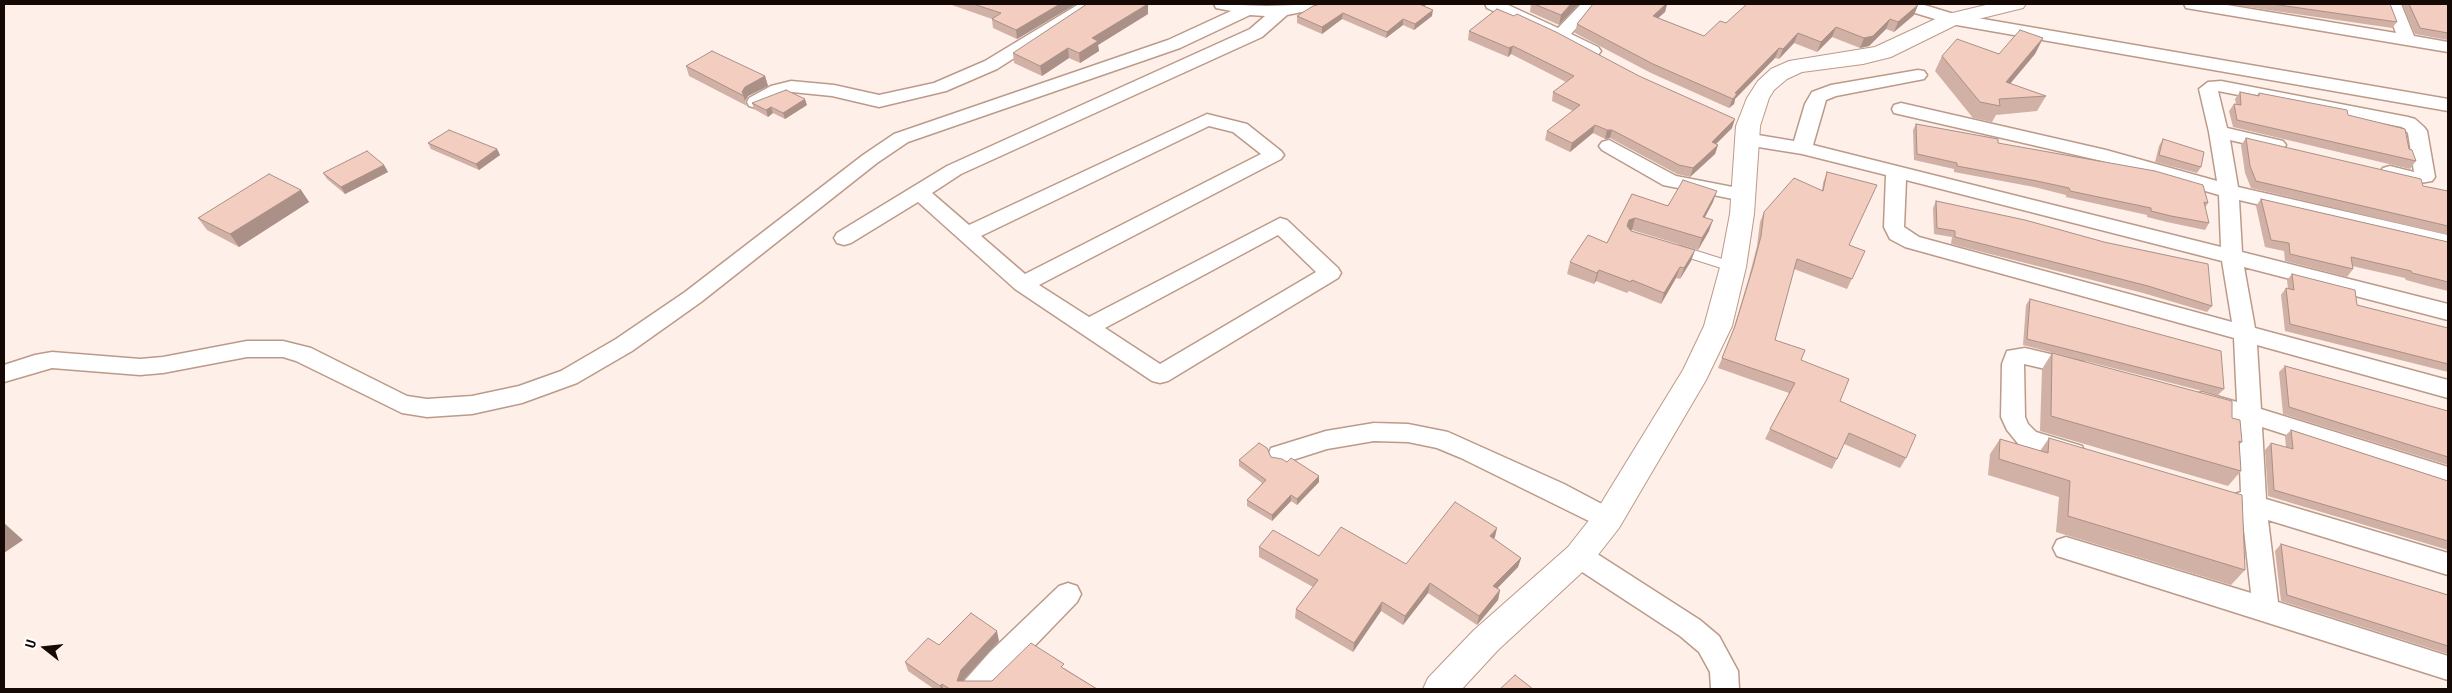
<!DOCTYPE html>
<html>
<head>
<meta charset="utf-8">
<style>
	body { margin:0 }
	#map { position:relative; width:2452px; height:693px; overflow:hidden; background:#feefe8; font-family:"Roboto Condensed",sans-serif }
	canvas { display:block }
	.frame { position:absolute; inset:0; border:5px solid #140904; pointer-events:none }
	.north { position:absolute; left:20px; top:623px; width:50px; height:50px; -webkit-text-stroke:4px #fff; paint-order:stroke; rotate:286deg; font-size:14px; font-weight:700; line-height:20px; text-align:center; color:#140904 }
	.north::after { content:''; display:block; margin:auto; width:18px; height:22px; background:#140904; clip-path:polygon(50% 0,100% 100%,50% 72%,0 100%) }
</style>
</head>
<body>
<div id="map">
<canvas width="2452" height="693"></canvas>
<div class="frame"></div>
<div class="north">U</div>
</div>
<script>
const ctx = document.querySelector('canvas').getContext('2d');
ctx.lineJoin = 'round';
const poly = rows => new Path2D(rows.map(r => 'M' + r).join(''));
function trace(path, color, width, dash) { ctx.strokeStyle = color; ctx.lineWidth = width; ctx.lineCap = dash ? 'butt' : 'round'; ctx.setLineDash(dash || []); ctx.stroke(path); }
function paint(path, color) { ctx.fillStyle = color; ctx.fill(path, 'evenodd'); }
const lane = poly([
	[1679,250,1733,267]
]);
const street = poly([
	[1079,4,1099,4,997,69,946,91,879,107,832,96,792,92,756,108,749,106,747,102,749,98,771,86,791,81,834,85,879,95,934,83,985,61,1079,4],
	[1214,4,1267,6,1323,4,1321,8,1287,15,1262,37,961,174,932,193,969,225,1207,114,1247,124,1281,151,1284,155,1281,159,1039,285,1089,317,1280,218,1287,220,1338,268,1341,273,1338,278,1168,381,1160,383,1152,381,1015,289,918,202,851,243,844,245,837,243,834,238,837,233,947,166,1250,29,1265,16,1250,15,1180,48,908,142,877,163,701,302,632,351,577,383,522,403,472,414,427,417,402,413,296,361,283,357,247,357,163,373,140,375,52,368,4,382,4,365,35,355,52,352,140,359,163,357,247,341,283,341,311,348,407,396,427,399,472,396,519,386,561,371,616,339,685,292,863,155,894,134,1168,40,1231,11,1216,8,1214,4],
	[1209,126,1233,132,1261,154,1025,274,981,236,1209,126],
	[1278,235,1316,272,1160,364,1105,328,1278,235],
	[1485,4,1506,4,1558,28,1581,4,1598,4,1571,34,1598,47,1601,51,1598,55,1586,55,1487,8,1485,4],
	[1897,4,1921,4,1954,14,2448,99,2448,111,1951,24,1899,8,1897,4],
	[2184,4,2221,4,2396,33,2385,4,2401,4,2414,36,2448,42,2448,52,2192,9,2186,8,2184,4],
	[1918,70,1924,71,1927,75,1924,79,1836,96,1826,100,1813,145,2221,247,2219,195,2102,161,1894,113,1892,109,1894,105,1901,103,2106,150,2217,181,2209,132,2199,89,2208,82,2221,81,2408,117,2415,119,2424,127,2427,131,2435,177,2432,181,2414,184,2383,176,2380,172,2383,168,2390,166,2414,172,2408,133,2402,127,2218,91,2227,128,2283,141,2286,145,2283,149,2276,151,2230,140,2238,187,2448,235,2448,249,2239,200,2242,252,2448,304,2448,320,2244,267,2255,328,2448,380,2448,398,2257,345,2261,409,2448,467,2448,487,2262,427,2266,499,2448,553,2448,575,2268,520,2278,602,2448,656,2448,680,2057,556,2053,548,2057,540,2066,537,2251,593,2242,512,2232,509,2228,502,2232,495,2241,492,2238,420,2194,407,2190,401,2194,395,2202,392,2237,402,2234,338,1905,247,1890,239,1884,227,1886,175,1802,154,1746,145,1739,143,1736,139,1739,135,1746,133,1794,141,1805,104,1812,92,1831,85,1918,70],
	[1906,180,2222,261,2232,322,1919,237,1904,227,1906,180],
	[1609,140,1676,176,1743,189,1750,190,1753,195,1750,200,1743,201,1663,185,1602,150,1599,146,1602,142,1609,140],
	[2025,348,2084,362,2087,368,2084,374,2076,376,2024,364,2025,417,2028,424,2036,432,2082,446,2085,453,2082,460,2073,462,2029,450,2020,446,2007,430,2001,417,2002,364,2007,351,2025,348],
	[1374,423,1408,424,1448,432,1564,484,1617,512,1621,519,1617,526,1608,529,1599,526,1461,458,1437,448,1408,442,1374,441,1327,449,1280,464,1271,462,1268,455,1271,448,1326,431,1374,423],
	[1579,545,1588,548,1700,620,1719,636,1738,671,1739,689,1711,689,1710,672,1699,652,1680,636,1570,564,1566,556,1570,548,1579,545],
	[1068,583,1077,586,1081,594,1077,602,993,689,961,689,965,680,990,652,1059,586,1068,583]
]);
const secondary = poly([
	[1990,4,2026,4,2023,8,1958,24,1891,57,1863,64,1802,72,1787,79,1774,90,1769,98,1760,126,1754,214,1746,267,1732,326,1706,380,1619,528,1590,565,1498,650,1462,689,1423,689,1428,678,1474,630,1568,547,1597,510,1683,370,1704,326,1720,267,1730,214,1736,126,1747,98,1758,81,1771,69,1789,61,1875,47,1944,15,1990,4]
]);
const wall = poly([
	[949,4,1076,4,1017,39,993,28,992,19],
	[1148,4,1148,14,1098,45,1099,51,1080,63,1069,58,1042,76,1014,63,1013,53],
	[1321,4,1427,4,1424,6,1432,16,1414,30,1403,25,1386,38,1342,19,1322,34,1297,23,1297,16],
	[1531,4,1579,4,1559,25,1530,12],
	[1593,4,1667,4,1665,12,1658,18,1704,36,1726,23,1918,5,1914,15,1894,32,1886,29,1869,46,1860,48,1832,37,1817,52,1794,43,1779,59,1775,58,1735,99,1734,104,1729,108,1651,73,1575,33,1577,24],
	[2227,4,2390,4,2397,22,2392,28],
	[2402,4,2448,4,2448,40,2415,34],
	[1497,9,1732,128,1716,144,1718,145,1715,154,1690,177,1677,174,1610,138,1605,139,1593,133,1570,152,1545,140,1547,131,1573,111,1552,101,1553,92,1566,82,1511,54,1508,57,1468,40,1469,31],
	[2043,38,2035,54,2010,84,2046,96,2037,111,1996,115,1992,122,1973,118,1935,71,1942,56,1999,54],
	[686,66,765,76,768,86,748,96,745,101,747,106,689,76],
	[2240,92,2257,95,2259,93,2348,115,2409,149,2416,161,2410,169,2233,127,2229,111,2234,104,2236,104,2235,99],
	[752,103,807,105,785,119,773,113,768,117,754,109],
	[1916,124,1998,143,2208,203,2205,208,2209,223,2205,230,2167,222,2147,217,2147,215,2066,197,2066,195,2034,187,1954,172,1954,169,1914,160,1913,130],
	[2246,138,2423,186,2448,191,2448,235,2251,188,2245,173,2241,145],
	[2163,139,2201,167,2197,173,2155,162,2159,146],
	[428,143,497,149,500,155,479,170,431,149],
	[384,165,388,172,345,194,327,179,323,173],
	[1827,172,1849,245,1865,251,1847,289,1794,269,1775,340,1801,360,1840,401,1906,458,1900,468,1844,444,1832,469,1765,439,1770,429,1789,393,1718,368,1732,334,1749,277,1757,246,1760,222,1764,212,1822,190,1823,183],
	[301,190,309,202,239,247,207,230,198,218],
	[1632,194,1668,206,1713,202,1705,217,1709,231,1698,250,1632,230,1630,230,1631,231,1695,250,1691,261,1680,279,1676,278,1661,304,1629,291,1627,293,1596,281,1594,284,1567,274,1570,262,1607,243],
	[2261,199,2448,242,2448,291,2428,286,2406,280,2405,278,2352,266,2353,269,2347,277,2285,261,2284,251,2265,247,2256,206],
	[1936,201,2212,306,2207,312,2143,293,1951,244,1952,237,1934,234,1933,208],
	[2292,274,2357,305,2448,328,2448,372,2285,331,2281,295,2286,288,2288,289,2287,280],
	[2030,299,2224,389,2218,395,2023,345,2026,305],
	[2052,353,2232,418,2242,442,2239,445,2241,471,2228,486,2040,431,2042,369],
	[2285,366,2448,411,2448,465,2283,414,2279,372],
	[2291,430,2448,481,2448,550,2268,496,2265,450,2271,443,2286,448,2285,436],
	[2049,438,2245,570,2231,585,2056,532,2059,497,1988,475,1990,454,2000,439,2040,451],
	[1271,457,1287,462,1319,476,1319,482,1297,505,1291,501,1272,521,1247,506,1247,500,1262,483,1239,466,1239,460],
	[1495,537,1494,539,1521,558,1518,567,1497,588,1500,590,1498,600,1477,625,1428,593,1403,625,1381,611,1353,652,1295,618,1296,609,1313,587,1259,557,1259,547,1319,556,1406,564],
	[2281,544,2448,595,2448,654,2281,601,2275,551],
	[999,641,964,679,963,681,992,681,1064,668,1097,689,934,689,908,671,905,662,939,645]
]);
const shadedWall = poly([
	[1060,4,1076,4,1017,39,1016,30],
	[1148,4,1148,14,1098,45,1099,51,1080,63,1079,53,1092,38],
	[1420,4,1427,4,1419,10],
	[1571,4,1579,4,1559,25,1561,15],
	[1666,4,1667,4,1665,12,1650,25,1653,16],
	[1918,5,1914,15,1894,32,1898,22],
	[1433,10,1432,16,1414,30,1415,24],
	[1343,13,1342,19,1322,34,1322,27],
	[1403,19,1403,25,1386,38,1387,32],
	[1890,19,1886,29,1869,46,1860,48,1864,38],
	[1836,27,1832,37,1817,52,1821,42],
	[1798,33,1794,43,1779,59,1783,49],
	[2043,38,2035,54,1998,98,2006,82],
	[1513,46,1511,54,1508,57,1509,48],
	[1068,48,1069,58,1042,76,1040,66],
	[1779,48,1775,58,1735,99,1734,104,1729,108,1735,93],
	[765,76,768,86,748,96,745,101,742,92,745,87],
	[805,99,807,105,785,119,783,113],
	[771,107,773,113,768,117,766,110],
	[1735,119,1732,128,1709,151,1712,142],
	[1595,125,1593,133,1570,152,1572,143],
	[1607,130,1612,130,1610,138,1605,139],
	[1718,145,1715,154,1690,177,1693,168],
	[497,149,500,155,479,170,476,164],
	[384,165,388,172,345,194,341,187],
	[301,190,309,202,239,247,230,234],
	[1717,191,1713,202,1699,228,1703,217],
	[1635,218,1632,230,1626,231,1624,237,1629,220],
	[1713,220,1709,231,1698,250,1702,238],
	[1695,250,1691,261,1680,279,1684,268],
	[1680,267,1676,278,1661,304,1664,293],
	[1599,270,1596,281,1594,284,1597,273],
	[1319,476,1319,482,1297,505,1297,499],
	[1291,495,1291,501,1272,521,1272,515],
	[4,523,23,540,4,553],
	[1497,528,1495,537,1488,546,1490,536],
	[1521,558,1518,567,1491,595,1493,586],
	[1430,583,1428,593,1403,625,1405,616],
	[1500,590,1498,600,1477,625,1479,616],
	[1382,602,1381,611,1353,652,1354,643],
	[997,631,999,641,964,679,960,689,957,681,961,670],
	[942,684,943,689,941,689,940,686]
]);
const building = poly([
	[973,4,1060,4,1016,30,992,19,1001,13,973,4],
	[1087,4,1148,4,1092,38,1098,41,1079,53,1068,48,1040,66,1013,53,1087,4],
	[1321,4,1420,4,1419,4,1433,10,1415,24,1403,19,1387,32,1343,13,1322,27,1297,16,1313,6,1321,4],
	[1534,4,1571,4,1561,15,1534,4],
	[1593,4,1666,4,1653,16,1704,36,1720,21,1726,23,1747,4,1914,4,1918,5,1898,22,1890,19,1873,36,1864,38,1836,27,1821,42,1798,33,1783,49,1779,48,1735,93,1737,94,1733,99,1653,64,1577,24,1593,4],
	[2272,4,2390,4,2397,22,2272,4],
	[2409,4,2448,4,2448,33,2420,28,2409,4],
	[1497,9,1514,16,1517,14,1556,32,1639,76,1735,119,1712,142,1718,145,1693,168,1679,165,1612,130,1607,130,1595,125,1572,143,1547,131,1580,105,1553,92,1574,76,1513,46,1509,48,1469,31,1497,9],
	[2020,30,2043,38,2006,82,2046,96,1999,99,2000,106,1980,102,1942,56,1957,39,1999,54,2020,30],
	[712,51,765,76,745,87,742,92,744,96,686,66,712,51],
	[786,90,805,99,783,113,771,107,766,110,752,103,786,90],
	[2240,92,2259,96,2259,93,2347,110,2348,115,2405,129,2409,149,2412,150,2416,161,2237,120,2234,104,2241,105,2240,92],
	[1916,124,1998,139,1998,143,2155,171,2203,185,2208,203,2204,202,2209,223,2171,216,2151,211,2151,208,2070,191,2069,188,2037,181,1957,166,1957,163,1917,154,1916,124],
	[449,130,497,149,476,164,428,143,449,130],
	[2246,138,2421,179,2423,186,2448,191,2448,226,2256,181,2250,166,2246,138],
	[2163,139,2204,152,2201,167,2159,155,2163,139],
	[367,151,384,165,341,187,323,173,367,151],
	[1827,172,1877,185,1849,245,1865,251,1852,279,1797,259,1775,340,1805,350,1801,360,1849,379,1840,401,1916,435,1906,458,1849,433,1837,459,1770,429,1795,383,1722,358,1735,326,1753,267,1761,236,1764,212,1794,178,1823,191,1827,172],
	[269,174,301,190,230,234,198,218,269,174],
	[1683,180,1717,191,1703,217,1713,220,1702,238,1635,218,1629,220,1627,226,1631,231,1695,250,1684,268,1680,267,1664,293,1632,280,1631,282,1599,270,1597,273,1570,262,1588,235,1607,243,1632,194,1668,206,1683,180],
	[2261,199,2448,242,2448,282,2412,273,2411,271,2351,257,2353,269,2290,254,2289,243,2271,240,2261,199],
	[1936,201,2025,220,2104,242,2208,264,2212,306,2148,286,1955,237,1955,231,1937,228,1936,201],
	[2292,274,2355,290,2357,305,2448,328,2448,364,2290,324,2286,288,2294,290,2292,274],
	[2030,299,2221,351,2224,389,2027,339,2030,299],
	[2052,353,2232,401,2232,418,2240,420,2242,442,2239,441,2241,471,2051,416,2052,353],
	[2285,366,2448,411,2448,457,2289,407,2285,366],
	[2291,430,2448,481,2448,541,2274,490,2271,443,2293,449,2291,430],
	[2049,438,2242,495,2245,570,2068,516,2070,481,1999,459,2000,439,2048,453,2049,438],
	[1259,443,1267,448,1271,457,1282,459,1287,462,1291,458,1319,476,1297,499,1291,495,1272,515,1247,500,1266,480,1239,460,1259,443],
	[1455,502,1497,528,1490,536,1521,558,1493,586,1500,590,1479,616,1430,583,1405,616,1382,602,1354,643,1296,609,1318,580,1259,547,1273,530,1319,556,1341,527,1406,564,1455,502],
	[2281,544,2448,595,2448,646,2287,595,2281,544],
	[971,613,997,631,961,670,957,681,992,681,1031,643,1064,664,1061,667,1097,689,950,689,942,684,940,686,905,662,928,638,939,645,971,613],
	[1515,675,1533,689,1500,689,1515,675]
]);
trace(lane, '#bc9a89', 11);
trace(street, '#bc9a89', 3);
trace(secondary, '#bc9a89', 2);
trace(lane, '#fff', 9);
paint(street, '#fff');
paint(secondary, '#fff');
paint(wall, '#d1b0a5');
paint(shadedWall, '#aa9086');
paint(building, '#f3cdc0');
trace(building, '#aa9086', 1);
</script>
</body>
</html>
